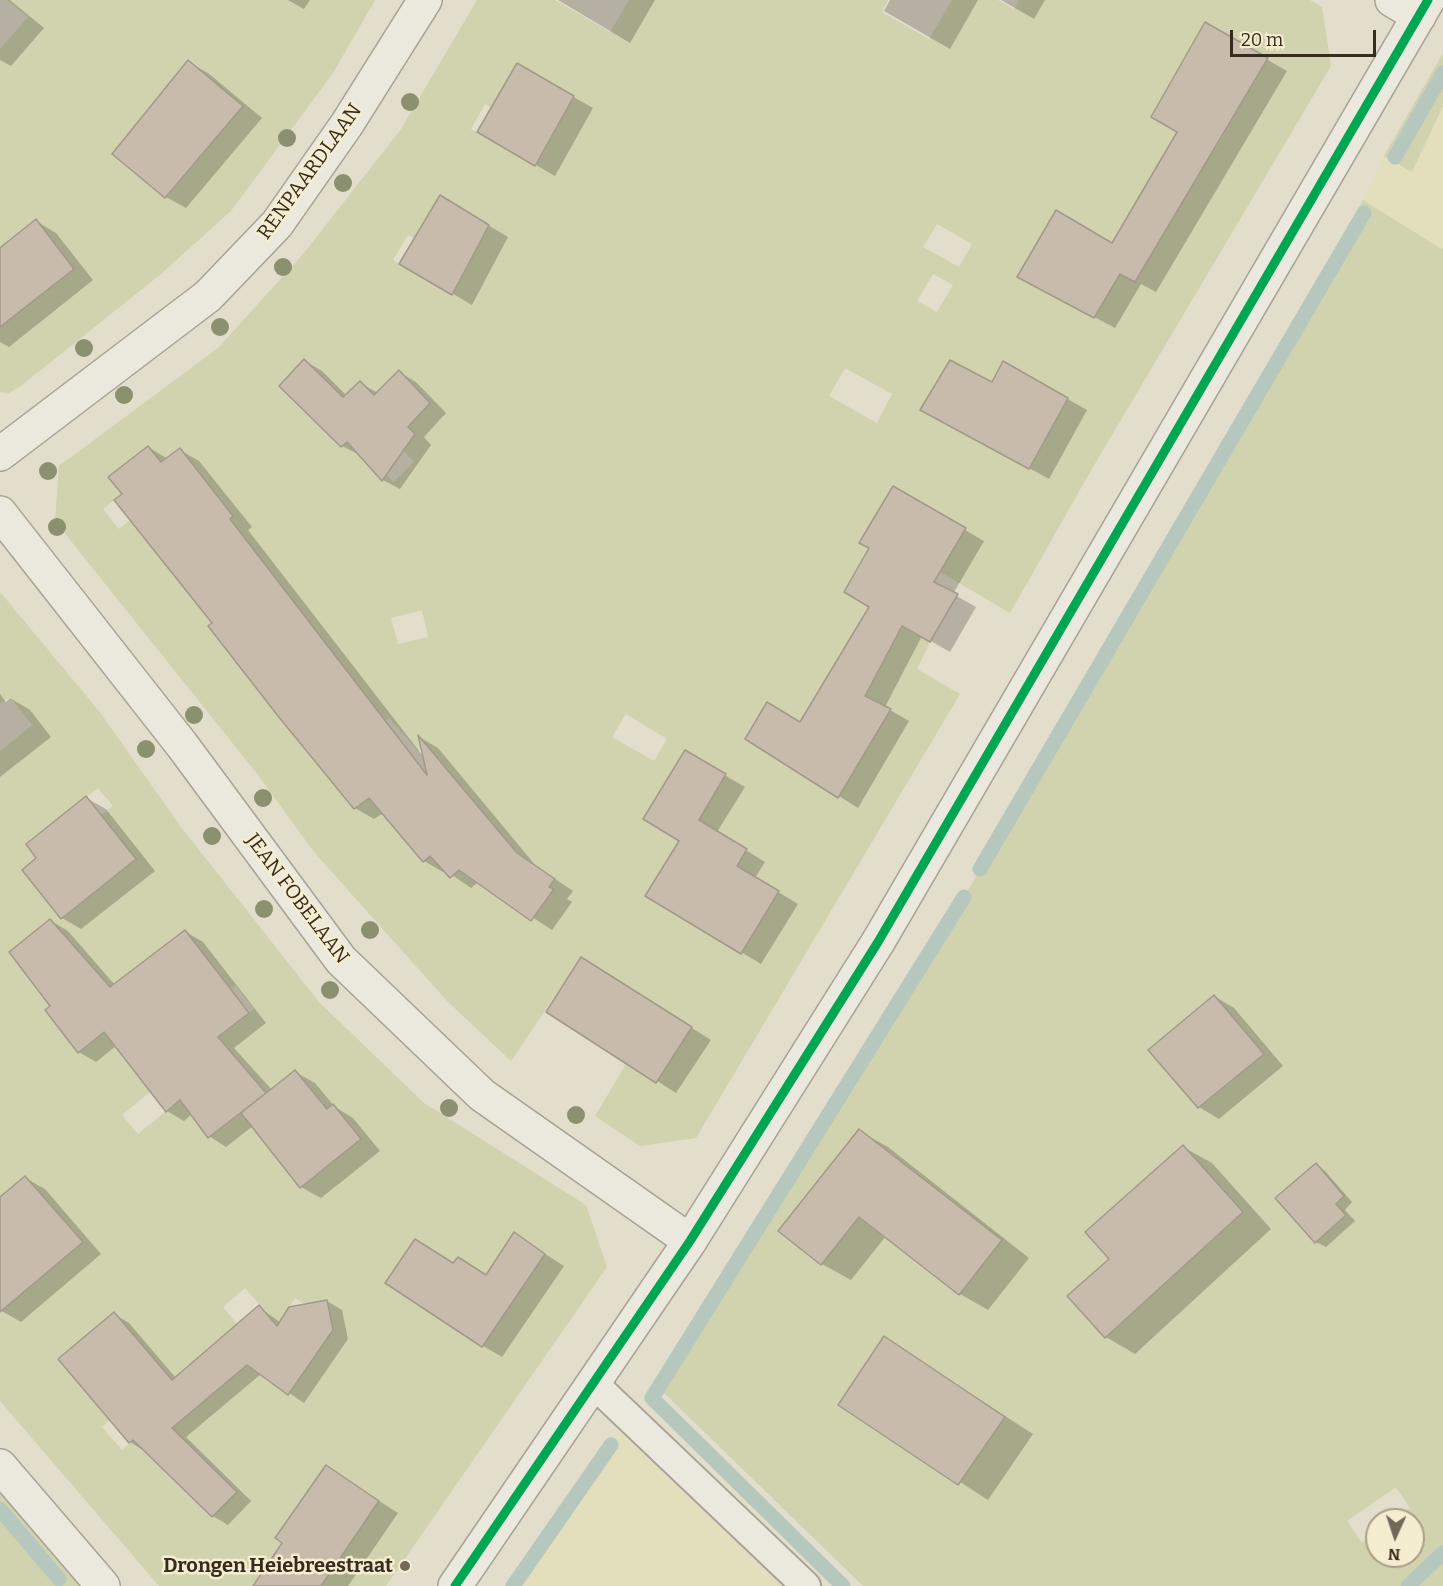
<!DOCTYPE html>
<html>
<head>
<meta charset="utf-8">
<style>
	body { margin:0 }
	#map { position:relative; width:1443px; height:1586px; overflow:hidden; background:#e3ddcb; font-family:Bitter,serif }
	canvas { display:block }
	.north { position:absolute; left:1365px; top:1508px; width:60px; height:60px; box-sizing:border-box; background:#f5edd0; border:2px solid #a99f88; border-radius:50%; rotate:183deg; font-size:16px; font-weight:700; line-height:24px; text-align:center; color:#362b1d }
	.north::after { content:''; display:block; margin:auto; width:21px; height:27px; background:#73695a; clip-path:polygon(50% 0,100% 100%,50% 72%,0 100%) }
	.scale { position:absolute; left:1230px; top:30px; width:146px; height:27px; box-sizing:border-box; border:3px solid #362b1d; border-top:0; padding-left:8px; font-size:18px; line-height:21px; white-space:nowrap; color:#362b1d; -webkit-text-stroke:4px #f5edd0; paint-order:stroke }
</style>
</head>
<body>
<div id="map">
<canvas width="1443" height="1586"></canvas>
<div class="north">N</div>
<div class="scale">20 m</div>
</div>
<script>
const ctx = document.querySelector('canvas').getContext('2d');
ctx.lineJoin = 'round';
function paint(path, color) { ctx.fillStyle = color; ctx.fill(path, 'evenodd'); }
const poly = rows => new Path2D(rows.map(r => 'M' + r).join(''));
function trace(path, color, width, dash) { ctx.strokeStyle = color; ctx.lineWidth = width; ctx.lineCap = dash ? 'butt' : 'round'; ctx.setLineDash(dash || []); ctx.stroke(path); }
function label(font, color, halo, rows, align = 'center') {
  ctx.font = font + ' Bitter,serif'; ctx.lineWidth = 5; ctx.setLineDash([]); ctx.textBaseline = 'middle'; ctx.strokeStyle = halo; ctx.fillStyle = color; for (const [text, x, y, turn = 0] of rows) {
    ctx.save(); ctx.translate(x, y); ctx.rotate((+turn || 0) * Math.PI / 180); ctx.textAlign = isNaN(turn) ? turn : align; if (halo) ctx.strokeText(text, 0, 0); ctx.fillText(text, 0, 0); ctx.restore();
  }
}
const farmland = poly([
	[1443,106,1443,250,1363,200,1384,156,1412,172],
	[621,1432,781,1586,516,1586]
]);
const green = poly([
	[7,0,375,0,333,73,231,211,161,274,22,385,9,393,0,392,0,49,28,17],
	[187,60,243,106,166,198,112,154],
	[477,0,555,0,610,32,629,0,888,0,882,12,929,39,952,0,998,0,1014,9,1019,0,1310,0,1322,7,1331,66,1093,467,1010,613,940,572,965,529,893,486,860,543,869,548,844,593,930,642,917,669,960,694,696,1138,640,1146,595,1116,626,1064,656,1083,691,1027,581,957,511,1061,447,1001,314,852,258,775,55,521,59,466,218,348,304,253,401,129],
	[1205,22,1268,58,1213,153,1151,117],
	[574,96,535,166,471,129,485,104,491,108],
	[1141,193,1175,213,1135,282,1120,274,1094,318,1017,277,1056,210,1112,242],
	[440,195,489,225,452,295,393,260,408,235,414,238],
	[937,224,972,244,959,267,923,247],
	[933,274,953,285,937,312,917,301],
	[305,360,343,397,360,381,374,395,399,370,430,402,408,427,415,434,404,451,414,462,393,482,381,469,375,473,347,442,341,446,279,386],
	[1003,361,1068,398,1028,469,932,416,963,366,992,382],
	[845,368,892,394,877,423,829,396],
	[148,446,161,462,180,448,233,516,167,567,130,520,119,529,103,509,122,494,109,477],
	[274,576,343,666,278,716,208,626],
	[422,610,428,637,398,644,391,618],
	[871,684,865,696,890,709,838,798,745,739,767,702,800,722],
	[626,714,667,739,654,761,612,737],
	[389,718,418,751,426,745,501,834,450,878,430,856,423,862,369,798,354,809,365,736],
	[699,820,746,849,737,866,779,891,741,954,646,897,679,841],
	[531,862,554,879,549,887,553,889,509,905],
	[1443,53,1443,106,1412,172,1384,156],
	[1363,200,1443,250,1443,1586,863,1586,663,1392,1092,686],
	[1214,995,1264,1054,1198,1108,1148,1050],
	[859,1129,1001,1240,959,1295,859,1217,821,1265,778,1231],
	[1183,1145,1218,1184,1195,1206,1120,1296,1134,1312,1105,1338,1067,1296,1096,1271,1113,1263,1085,1231],
	[1316,1163,1343,1196,1336,1204,1346,1215,1315,1243,1275,1198],
	[884,1336,1004,1417,958,1485,838,1405],
	[1396,1487,1410,1508,1393,1520,1413,1520,1413,1556,1377,1556,1377,1532,1362,1543,1347,1521],
	[0,592,99,711,181,827,319,1002,424,1103,586,1205,607,1267,386,1586,321,1586,379,1501,326,1465,276,1538,282,1543,253,1586,159,1586,0,1401,0,1312,25,1176,0,1197,0,751,32,725,10,697,0,704],
	[98,788,113,806,101,815,136,859,61,918,22,870,36,858,26,843],
	[40,928,83,957,40,994,9,952],
	[185,930,231,989,235,985,254,1009,149,1091,104,1033,146,1000,127,975],
	[58,1000,78,1053,45,1011],
	[295,1070,327,1109,300,1188,231,1101,257,1082,267,1093],
	[155,1088,171,1107,138,1134,122,1115],
	[245,1288,277,1325,232,1362,237,1324,223,1307],
	[295,1298,304,1304,327,1300,333,1329,278,1325],
	[58,1359,186,1396,122,1450,102,1427,110,1420],
	[310,1363,288,1395,258,1373],
	[168,1424,187,1443,167,1473,144,1451],
	[0,1493,78,1583,80,1586,0,1586]
]);
const shadow = poly([
	[0,0,10,0,44,28,11,66,0,60],
	[288,0,310,0,304,9],
	[558,0,655,0,630,43],
	[890,0,978,0,950,49,884,11],
	[1001,0,1045,0,1034,19],
	[1205,24,1287,71,1156,292,1141,284,1115,328,1038,287,1112,244,1179,131],
	[188,62,208,73,262,118,186,208,166,197,114,154],
	[518,66,593,108,555,176,479,132],
	[441,197,508,237,472,305,401,263],
	[36,221,56,233,93,280,9,347,0,342,0,250],
	[305,361,322,371,347,396,360,383,378,393,399,372,416,382,446,413,424,437,431,445,400,489,383,480,360,455,342,446],
	[1004,363,1087,410,1049,479,942,420,993,384],
	[148,447,168,459,180,450,199,461,252,527,248,530,426,760,421,738,438,748,536,866,573,891,567,899,572,902,552,930,478,882,471,888,445,870,443,872,424,861,383,813,374,819,355,808,214,623,124,494],
	[893,488,984,541,953,594,976,607,950,652,922,636,885,707,909,721,858,808,839,796,801,724,871,606,871,548],
	[0,694,6,702,10,698,30,710,51,737,0,777],
	[685,752,745,787,717,832,765,862,755,878,798,904,761,964,647,896,681,840],
	[86,798,106,809,155,871,81,929,62,918],
	[51,921,68,931,115,985,186,932,203,942,266,1023,234,1048,272,1090,295,1072,315,1083,335,1107,353,1118,380,1151,321,1198,301,1187,253,1126,226,1147,209,1136,192,1114,184,1121,167,1111,116,1046,96,1062,79,1052,52,1007],
	[582,959,711,1040,676,1093,548,1012],
	[1214,996,1234,1008,1283,1066,1219,1119,1199,1107],
	[859,1131,888,1147,1029,1258,988,1310,960,1294,886,1236,851,1280,822,1264],
	[1183,1147,1212,1163,1271,1229,1135,1354,1106,1337,1112,1259],
	[1316,1165,1325,1171,1352,1202,1345,1210,1355,1221,1326,1247,1316,1242],
	[25,1178,45,1189,101,1254,21,1322,0,1310,0,1199],
	[514,1234,564,1266,502,1357,483,1346,454,1264,487,1276],
	[327,1301,342,1310,348,1339,304,1403,261,1374,186,1437,251,1501,228,1525,213,1516,146,1452,130,1442,60,1359,114,1314,129,1323,176,1378,259,1307,281,1323],
	[884,1338,1033,1434,988,1500,840,1404],
	[326,1467,398,1513,348,1586,255,1586,284,1542]
]);
const stream = poly([
	[1395,157,1443,73],
	[980,869,1364,213],
	[0,1509,59,1579],
	[513,1586,611,1445],
	[843,1586,652,1398,964,897],
	[1408,1586,1443,1553]
]);
const building = poly([
	[1205,22,1268,58,1135,282,1120,274,1094,318,1017,277,1056,210,1112,243,1177,132,1151,117,1205,22],
	[188,60,243,106,165,198,112,154,188,60],
	[517,63,574,96,535,166,477,132,517,63],
	[440,195,489,225,452,295,399,264,440,195],
	[36,219,74,269,0,327,0,248,36,219],
	[304,359,343,397,360,381,374,395,399,370,430,403,408,427,415,434,382,481,347,442,341,447,279,386,304,359],
	[950,360,992,382,1003,361,1068,398,1029,469,920,410,950,360],
	[148,446,161,462,180,448,233,516,230,519,427,775,418,735,517,853,555,879,549,887,554,889,531,921,459,870,450,878,430,856,423,862,369,798,354,809,278,716,208,626,212,623,114,500,122,494,108,477,148,446],
	[893,486,966,528,934,582,958,594,930,642,902,626,865,696,891,709,838,798,745,739,767,702,800,722,869,607,844,592,869,548,859,543,893,486],
	[685,750,726,774,699,820,747,849,737,866,779,891,741,954,645,896,679,841,643,819,685,750],
	[86,796,136,859,61,919,22,870,36,858,26,844,86,796],
	[50,919,110,987,185,930,249,1013,218,1037,266,1093,208,1138,180,1100,166,1112,104,1032,78,1053,45,1010,50,1006,9,952,50,919],
	[581,957,692,1027,656,1083,546,1012,581,957],
	[1214,995,1264,1054,1198,1108,1148,1050,1214,995],
	[295,1070,327,1109,333,1104,361,1139,300,1188,241,1113,295,1070],
	[859,1129,1002,1240,959,1295,859,1217,821,1265,778,1231,859,1129],
	[1183,1145,1243,1212,1105,1338,1067,1296,1109,1259,1085,1232,1183,1145],
	[1316,1163,1344,1196,1336,1204,1346,1215,1315,1243,1275,1198,1316,1163],
	[25,1176,83,1242,0,1312,0,1197,25,1176],
	[514,1232,545,1254,482,1347,385,1283,415,1239,453,1263,458,1257,486,1275,514,1232],
	[327,1300,333,1330,288,1395,247,1365,172,1428,237,1492,212,1517,133,1440,129,1443,58,1359,114,1312,172,1380,259,1305,277,1326,289,1307,327,1300],
	[884,1336,1005,1417,958,1485,838,1405,884,1336],
	[326,1465,379,1501,321,1586,253,1586,282,1543,275,1538,326,1465]
]);
const service = poly([
	[593,1383,806,1586]
]);
const minor = poly([
	[1392,0,1419,16],
	[0,454,208,296,277,224,347,124,425,0],
	[0,513,182,745,341,960,482,1095,690,1241],
	[0,1466,103,1586]
]);
const tertiary = poly([
	[455,1586,690,1241,878,942,1428,0]
]);
const bus1 = poly([
	[455,1586,690,1241,878,942,1428,0]
]);
const trees = [
	[410,102],
	[287,138],
	[343,183],
	[283,267],
	[220,327],
	[84,348],
	[124,395],
	[48,471],
	[57,527],
	[194,715],
	[146,749],
	[263,798],
	[212,836],
	[264,909],
	[370,930],
	[330,990],
	[449,1108],
	[576,1115]
];
const markers = [
	[405,1566,6,"#73695a"]
];
const streetNames = [
	["RENPAARDLAAN",310,172,-54],
	["JEAN FOBELAAN",297,899,53]
];
const poiNames = [
	["Drongen Heiebreestraat",393,1566]
];
paint(farmland, '#e3debb');
paint(green, '#d0d3ad');
paint(shadow, '#0003');
trace(stream, '#b6c8be', 15);
paint(building, '#c7bcac');
trace(building, '#a3998b', 1.5);
trace(service, '#a8a295', 32);
trace(minor, '#a8a295', 36);
trace(tertiary, '#a8a295', 36);
trace(service, '#ebe8dd', 28);
trace(minor, '#ebe8dd', 33);
trace(tertiary, '#ebe8dd', 33);
trace(bus1, '#00a651', 9);
ctx.fillStyle = '#8b916f';
for (const [x, y] of trees) { ctx.beginPath(); ctx.arc(x, y, 9, 0, 2 * Math.PI); ctx.fill(); }
for (const [x, y, r, color] of markers) { const dot = new Path2D(); dot.arc(x, y, r, 0, 2 * Math.PI); ctx.fillStyle = color; ctx.fill(dot); trace(dot, '#f5edd0', 2); }
label('20px', '#362b1d', '#f5edd0', streetNames);
label('bold 20px', '#362b1d', '#f5edd0', poiNames, 'right');
</script>
</body>
</html>
